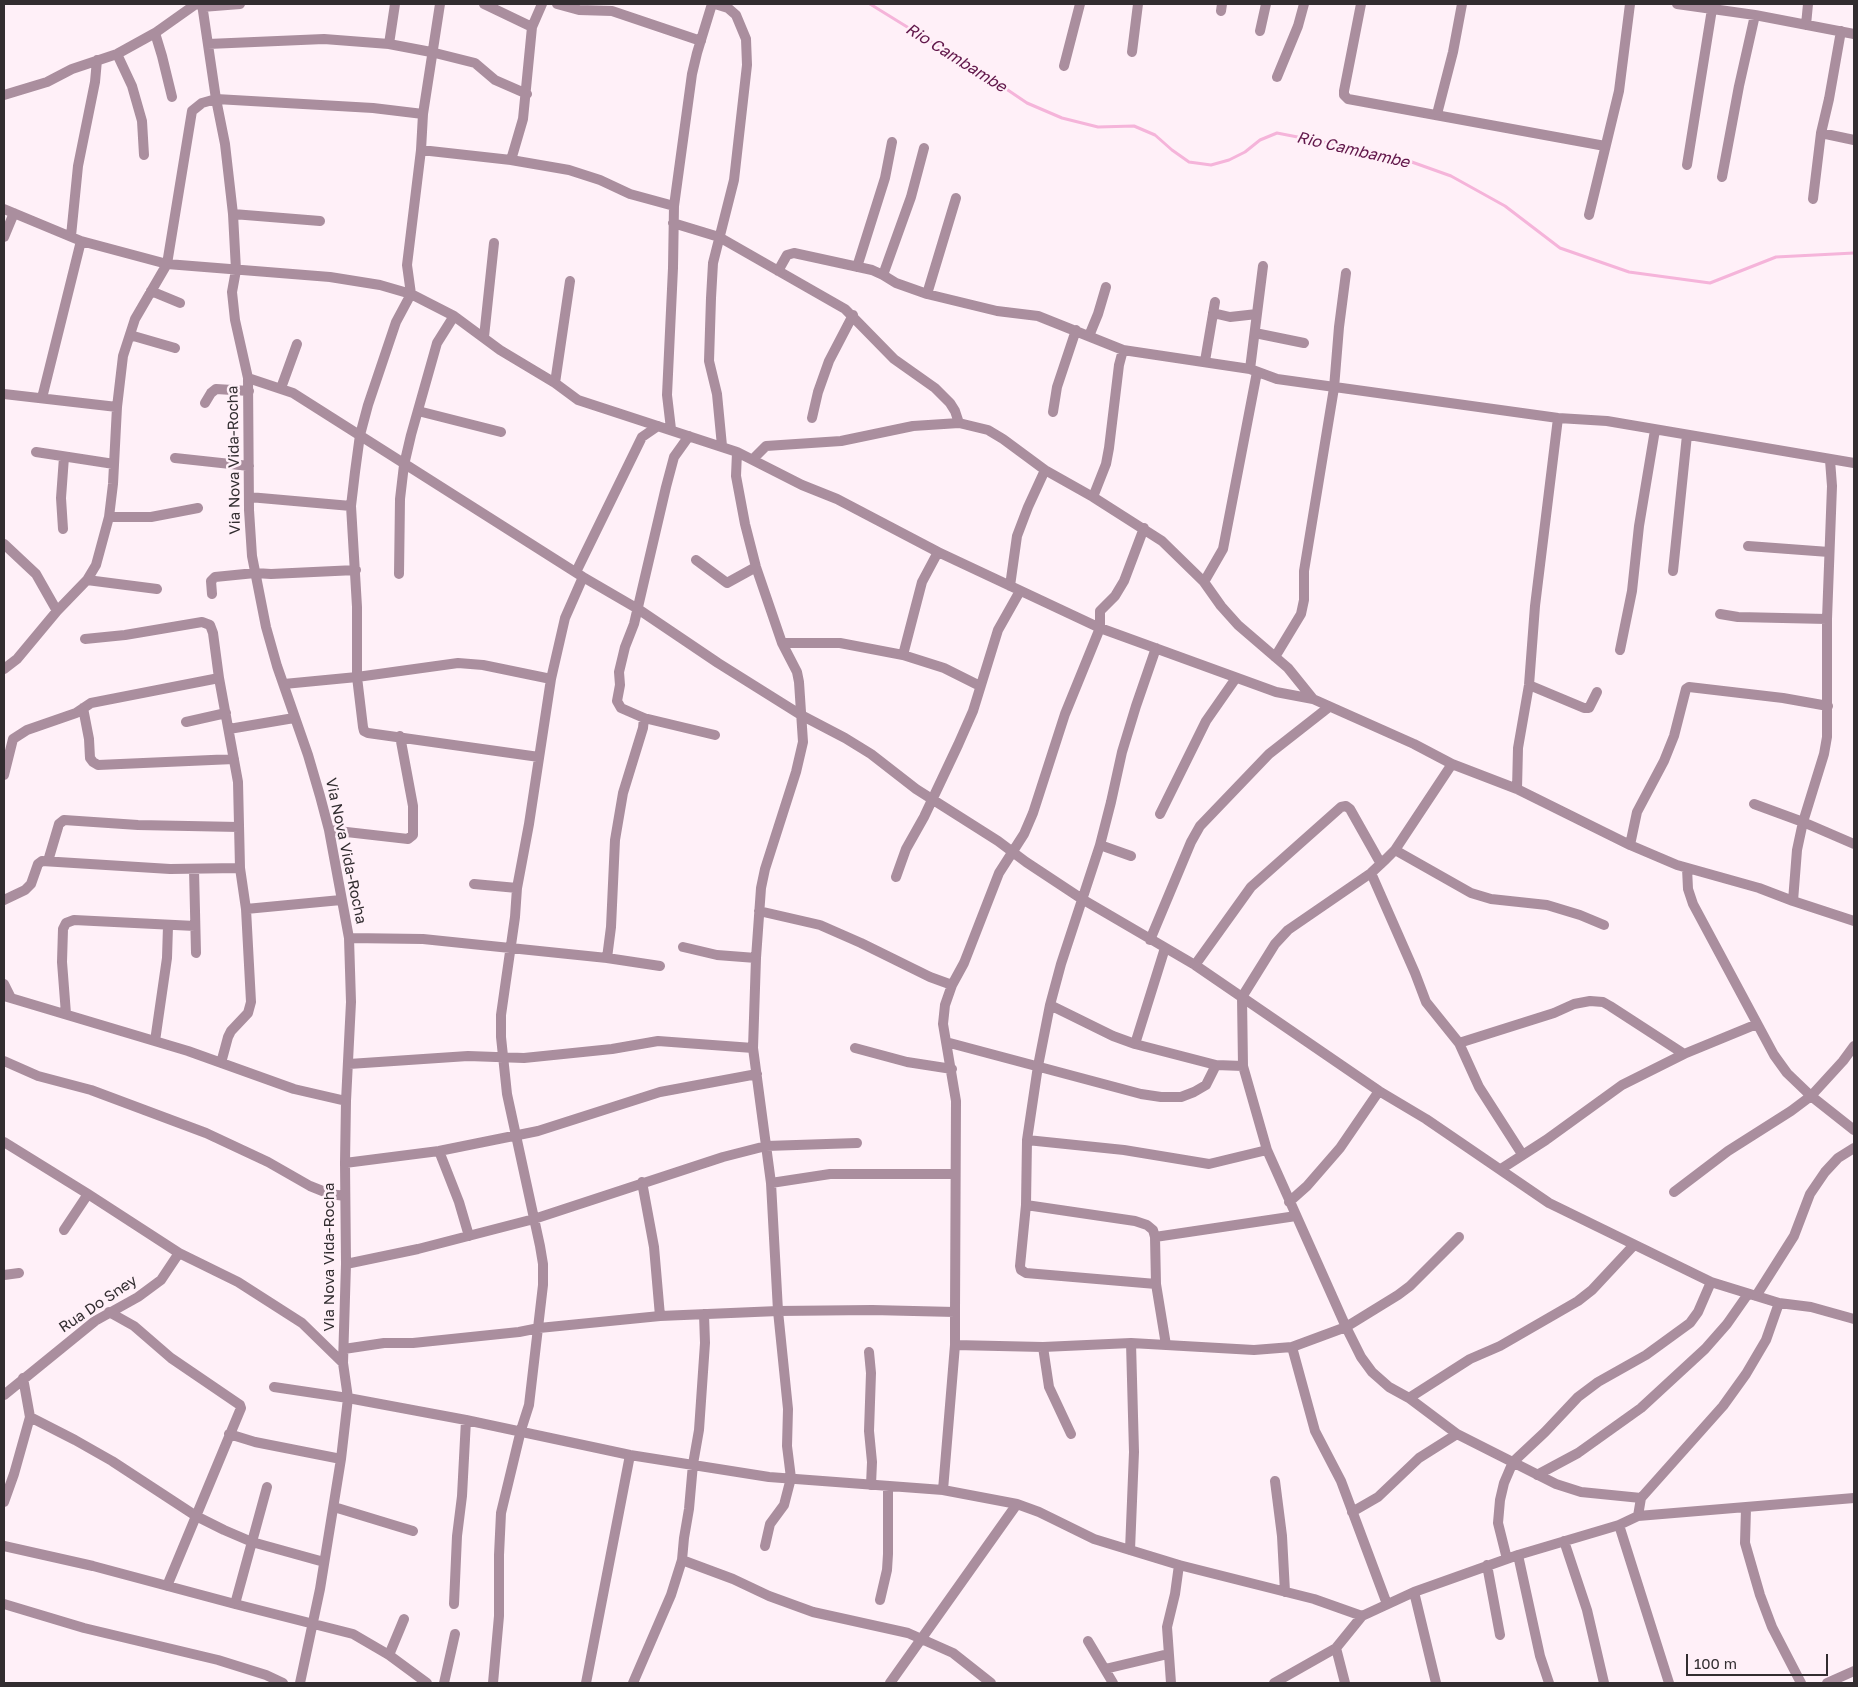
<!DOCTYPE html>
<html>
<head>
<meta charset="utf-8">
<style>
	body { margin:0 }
	#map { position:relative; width:1858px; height:1687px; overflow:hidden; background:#fff0f8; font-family:"Golos Text",sans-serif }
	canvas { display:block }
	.frame { position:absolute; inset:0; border:5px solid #322d30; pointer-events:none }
	.scale { position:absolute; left:1686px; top:1654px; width:142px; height:22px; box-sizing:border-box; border:2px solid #322d30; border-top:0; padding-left:6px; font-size:15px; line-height:18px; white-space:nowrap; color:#322d30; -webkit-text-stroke:4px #fff0f8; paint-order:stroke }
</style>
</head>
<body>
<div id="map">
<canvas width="1858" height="1687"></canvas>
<div class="frame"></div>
<div class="scale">100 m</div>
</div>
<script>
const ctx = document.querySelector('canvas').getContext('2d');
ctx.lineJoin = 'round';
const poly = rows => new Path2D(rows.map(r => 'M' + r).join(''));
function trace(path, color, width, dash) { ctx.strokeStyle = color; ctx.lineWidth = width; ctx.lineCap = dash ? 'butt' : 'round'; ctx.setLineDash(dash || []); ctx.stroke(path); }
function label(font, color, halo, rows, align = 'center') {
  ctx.font = font + ' "Golos Text",sans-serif'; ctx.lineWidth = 5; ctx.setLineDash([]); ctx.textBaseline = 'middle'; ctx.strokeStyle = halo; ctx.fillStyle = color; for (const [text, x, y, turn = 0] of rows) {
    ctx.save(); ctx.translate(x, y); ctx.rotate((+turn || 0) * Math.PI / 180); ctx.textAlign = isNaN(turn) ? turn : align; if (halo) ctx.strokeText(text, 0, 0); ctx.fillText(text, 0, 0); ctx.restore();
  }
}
const stream = poly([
	[870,4,993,80,1027,103,1062,118,1098,127,1134,126,1155,135,1172,150,1189,162,1211,165,1229,160,1245,152,1260,140,1277,133,1395,156,1451,176,1505,206,1560,248,1629,272,1710,283,1776,257,1854,253]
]);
const minor = poly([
	[202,4,216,99,225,144,233,214,236,270,232,292,235,320,248,378,249,510,252,556,266,627,277,666,308,755,320,796,329,830,349,938,351,1002,346,1101,345,1163,346,1264,343,1363,348,1398,341,1459,320,1589,300,1683],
	[440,4,423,114,421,150,407,265,411,294,396,322,368,405,360,435,355,472,351,506,357,607,357,677,363,727,364,731,368,733,539,757],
	[484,4,532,27],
	[557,4,579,10,612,11,701,41],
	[715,4,728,8,736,15,746,39,747,65,734,180,713,263,711,298,709,361,717,394,722,446],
	[1361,4,1344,91,1344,95,1348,99,1605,146],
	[1677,4,1755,15,1854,34],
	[202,7,240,4],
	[1221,11,1222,4],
	[1806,25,1808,4],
	[1260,31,1266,4],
	[155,33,162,56,172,97],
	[208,44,324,39,389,44,431,52,475,63,495,80,527,94],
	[389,44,395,4],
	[1132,52,1138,4],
	[117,54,132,86,142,121,144,155],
	[1064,66,1080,4],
	[1277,77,1298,26,1304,4],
	[4,95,47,82,72,69,117,54,155,33,196,4],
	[1437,114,1453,52,1462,4],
	[1821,133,1854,140],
	[421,150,511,160,569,170,600,180,630,194,674,206],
	[511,160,523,119,532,27,542,4],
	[1687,165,1712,9],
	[1722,177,1739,86,1755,15],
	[1813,199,1821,133,1829,99,1841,31],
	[4,209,81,241,167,264,330,277,380,285,411,294,454,316,500,350,555,383,578,400,737,452,802,485,837,499,938,552,1100,628,1276,692,1313,699,1414,744,1452,764,1517,789,1630,845,1677,865,1759,888,1793,901,1854,921],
	[233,214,320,221],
	[1589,215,1619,91,1630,4],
	[673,223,719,237,845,309,894,359,935,388,950,403,955,411,959,423],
	[71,236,78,166,95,82,97,60],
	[4,237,14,213],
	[857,267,885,178,892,142],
	[778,271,787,255,794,253,872,270,883,275,896,283,927,294,997,311,1038,316,1123,350,1250,369,1277,379,1558,418,1607,421,1854,463],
	[883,275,911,197,924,148],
	[151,291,180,303],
	[927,294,956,198],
	[1213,313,1230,317,1257,314],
	[1255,333,1304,343],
	[130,335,175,348],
	[1089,336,1098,314,1106,287],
	[484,337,494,243],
	[1205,361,1215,302],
	[1250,369,1263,266],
	[248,378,293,393,583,577,638,609,718,663,801,715,845,738,871,754,916,789,998,841,1026,862,1082,899,1195,965,1379,1091,1426,1119,1549,1203,1711,1282,1779,1303,1811,1307,1854,1319],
	[555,383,570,281],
	[281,388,297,344],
	[4,394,117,407],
	[42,398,81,241],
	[205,403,211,393,216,389,249,391],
	[418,411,501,432],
	[1053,412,1057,387,1076,330],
	[812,418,818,392,829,361,853,315],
	[671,429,667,395,673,268,674,206,692,74,697,53,712,4],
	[689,436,674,457,666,487,634,624,625,647,619,672,620,685,617,701,621,708,644,718,715,735],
	[36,452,114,464],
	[737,452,736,476,745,524,756,567,782,643,797,672,799,682,803,742,796,772,765,869,761,888,756,958,753,1048,771,1183,778,1311,788,1409,787,1446,791,1478,784,1505,770,1524,765,1546],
	[175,458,249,466],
	[753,459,766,446,841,441,913,426,959,423,988,430,1003,439,1045,470,1093,497,1162,541,1204,582,1221,606,1238,625,1288,668,1313,699],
	[249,497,351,506],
	[1093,497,1106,464,1109,448,1119,365,1123,350],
	[109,517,151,517,198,508],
	[63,529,61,498,64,457],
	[4,544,36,574,57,611],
	[1748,546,1829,552],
	[696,560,727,583,756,567],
	[1673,571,1687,435],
	[576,572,642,437,658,426],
	[399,574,400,499,404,465,411,435,437,343,454,316],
	[87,580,157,589],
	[1204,582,1223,549,1257,372],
	[1010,586,1017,536,1028,507,1045,470],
	[212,594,211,581,215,577,255,573,271,574,356,570],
	[1720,614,1738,617,1827,619],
	[85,639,125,635,202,622,210,625,213,633,219,678,238,782,240,868,246,909,251,1002,248,1013,231,1031,228,1037,221,1063],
	[782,643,840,643,903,655,944,668,980,686],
	[1620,650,1632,591,1639,526,1655,430],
	[903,655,922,582,938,552],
	[1275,657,1301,614,1304,600,1304,571,1334,388,1339,327,1346,273],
	[4,669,17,659,57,611,87,580,96,565,109,517,113,484,117,407,123,356,135,319,167,264,192,111,202,103,216,99,373,108,423,114],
	[284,684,357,677,458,663,483,665,551,679],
	[1529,685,1584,708,1589,708,1597,692],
	[83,708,89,739,90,758,93,762,98,765,234,759],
	[186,722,226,713],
	[229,729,294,718],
	[1452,764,1395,850,1386,859,1371,873,1288,930,1275,944,1242,997,1243,1066,1267,1150,1346,1327,1361,1357,1372,1372,1389,1387,1409,1398,1457,1434,1556,1484,1581,1492,1641,1498,1638,1516],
	[4,775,13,739,27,730,76,713,91,703,219,678],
	[1517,789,1518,748,1529,685,1535,606,1558,418],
	[1754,804,1803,822,1854,844],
	[1160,814,1206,721,1236,678],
	[329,830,408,839,413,835,413,806,400,736],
	[1100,845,1131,856],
	[1630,845,1637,812,1664,761,1674,736,1686,689,1689,687,1783,698,1828,706],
	[1395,850,1471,893,1491,899,1547,905,1580,915,1604,925],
	[48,861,59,824,64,820,138,825,239,827],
	[1687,868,1688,889,1693,904,1774,1055,1787,1073,1811,1096,1854,1130],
	[194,869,196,953],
	[1371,873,1415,973,1426,1002,1459,1043,1479,1087,1522,1154],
	[896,877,906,849,924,817,958,745,973,711,998,630,1020,591],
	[474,884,517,888],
	[4,900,25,890,31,884,38,864,42,861,170,869,240,868],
	[1793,901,1797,850,1803,822,1824,754,1827,737,1827,619,1832,486,1830,460],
	[246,909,341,900],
	[759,911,820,925,861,943,930,977,952,985],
	[349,938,423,939,607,958,660,966],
	[1150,940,1191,842,1200,826,1269,754,1329,707],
	[683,947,717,955,756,958],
	[607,958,611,927,615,840,623,793,643,728,644,718],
	[1195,965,1251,887,1341,807,1346,806,1350,809,1381,864],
	[4,984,11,998],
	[4,996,188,1051,294,1089,346,1101],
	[1050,1005,1113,1036,1135,1044,1216,1065,1243,1066],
	[66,1014,62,962,63,929,66,923,74,920,195,926],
	[155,1041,167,958,168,926],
	[946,1042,1141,1094,1161,1097,1181,1097,1194,1092,1206,1085,1216,1065],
	[1459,1043,1554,1013,1574,1004,1590,1001,1603,1002,1610,1006,1684,1054],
	[1135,1044,1165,948],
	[855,1048,907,1062,952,1069],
	[4,1061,38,1076,91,1090,206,1133,268,1162,310,1186,330,1194,345,1196],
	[349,1064,468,1056,524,1058,612,1049,658,1041,753,1048],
	[1027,1140,1124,1150,1209,1164,1267,1150],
	[4,1142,88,1194,179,1253,238,1282,302,1323,343,1363],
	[439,1151,459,1202,469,1236],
	[345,1163,439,1151,538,1131,660,1092,757,1074],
	[1501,1169,1546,1140,1622,1085,1684,1054,1757,1024],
	[642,1182,654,1247,660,1316],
	[771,1183,830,1174,955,1174],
	[1674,1192,1728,1151,1791,1111,1811,1096,1843,1061,1854,1046],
	[1289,1202,1307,1186,1340,1148,1379,1091],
	[1026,1205,1135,1221,1147,1225,1153,1230,1155,1237,1156,1284,1166,1345],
	[64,1230,88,1194],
	[1155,1237,1296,1216],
	[346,1264,418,1249,534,1219,723,1157,766,1146,857,1143],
	[4,1275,19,1273],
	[1156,1284,1026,1273,1021,1270,1020,1266,1026,1205,1027,1140,1038,1066,1050,1005,1061,964,1100,845,1111,802,1122,752,1136,706,1156,648],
	[1756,1296,1794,1236,1810,1194,1825,1172,1838,1158,1854,1148],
	[109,1312,134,1326,171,1358,240,1405,241,1408,167,1586],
	[955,1345,1043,1347,1131,1343,1254,1350,1292,1347,1346,1327,1398,1295,1410,1286,1459,1237],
	[1043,1347,1049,1387,1071,1434],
	[1292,1347,1315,1431,1341,1481,1387,1604],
	[344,1349,384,1343,413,1343,519,1332,539,1328,660,1316,778,1311,872,1310,955,1312],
	[869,1352,871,1373,869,1431,872,1462,871,1485],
	[274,1387,348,1398,466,1420,630,1455,769,1477,943,1490,1017,1504,1039,1512,1094,1539,1179,1565,1314,1599,1362,1616],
	[4,1395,95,1321,138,1297,161,1280,179,1253],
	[1409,1398,1470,1359,1500,1346,1578,1301,1592,1290,1634,1245],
	[30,1417,75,1440,112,1461,196,1516,224,1530,252,1542,324,1562],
	[229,1434,255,1442,341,1459],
	[1537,1475,1578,1453,1641,1408,1705,1349,1727,1324,1748,1294],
	[1275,1481,1282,1536,1285,1592],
	[943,1490,955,1345,955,1312,956,1101,943,1024,945,1005,952,985,964,963,999,873,1024,834,1033,813,1065,714,1100,628,1100,611,1115,596,1124,581,1144,528],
	[1641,1498,1723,1406,1746,1374,1766,1340,1779,1303],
	[4,1502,14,1474,30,1417,23,1378],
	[334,1507,413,1531],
	[1746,1508,1745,1543,1760,1595,1772,1627,1801,1683],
	[1352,1512,1378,1497,1419,1458,1457,1434],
	[1619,1525,1669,1683],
	[1564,1541,1587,1610,1604,1683],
	[4,1546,93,1566,235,1604,353,1634,389,1655,427,1683],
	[1130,1550,1134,1452,1131,1343],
	[1518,1555,1540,1656,1549,1683],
	[1507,1559,1498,1523,1500,1500,1504,1483,1513,1462,1545,1432,1578,1397,1598,1382,1646,1355,1690,1323,1698,1312,1711,1282],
	[682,1560,733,1579,769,1596,813,1612,908,1633,953,1653,991,1683],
	[1487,1565,1500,1635],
	[1414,1592,1436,1683],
	[880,1600,887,1570,888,1554,888,1486],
	[4,1604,84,1628,218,1660,266,1675,283,1683],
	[235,1604,267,1487],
	[454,1604,457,1536,462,1496,466,1420],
	[1088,1641,1113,1683],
	[1336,1648,1345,1683],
	[389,1655,404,1619],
	[1105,1669,1168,1654],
	[444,1683,455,1634],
	[493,1683,499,1616,499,1555,501,1513,521,1430,529,1405,543,1285,543,1264,540,1246,507,1094,501,1037,501,1015,515,917,517,888,529,824,551,679,565,618,583,577],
	[586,1683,630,1455],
	[633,1683,671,1595,682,1560,684,1538,689,1509,693,1464,699,1430,705,1343,704,1314],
	[890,1683,1017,1504],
	[1171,1683,1167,1627,1175,1594,1179,1565],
	[1274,1683,1336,1648,1362,1616,1414,1592,1518,1555,1619,1525,1638,1516,1854,1498],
	[1827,1683,1854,1671]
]);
const streetNames = [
	["Via Nova Vida-Rocha",234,460,-91],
	["Via Nova Vida-Rocha",346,851,78],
	["Via Nova Vida-Rocha",329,1257,-90],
	["Rua Do Sney",98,1304,-34]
];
const waterNames = [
	["Rio Cambambe",956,58,32],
	["Rio Cambambe",1353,150,13]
];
trace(stream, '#f5b4da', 3);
trace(minor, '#aa8e9e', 10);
label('15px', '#322d30', '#fff0f8', streetNames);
label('italic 16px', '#61174a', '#fff0f8', waterNames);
</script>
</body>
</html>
